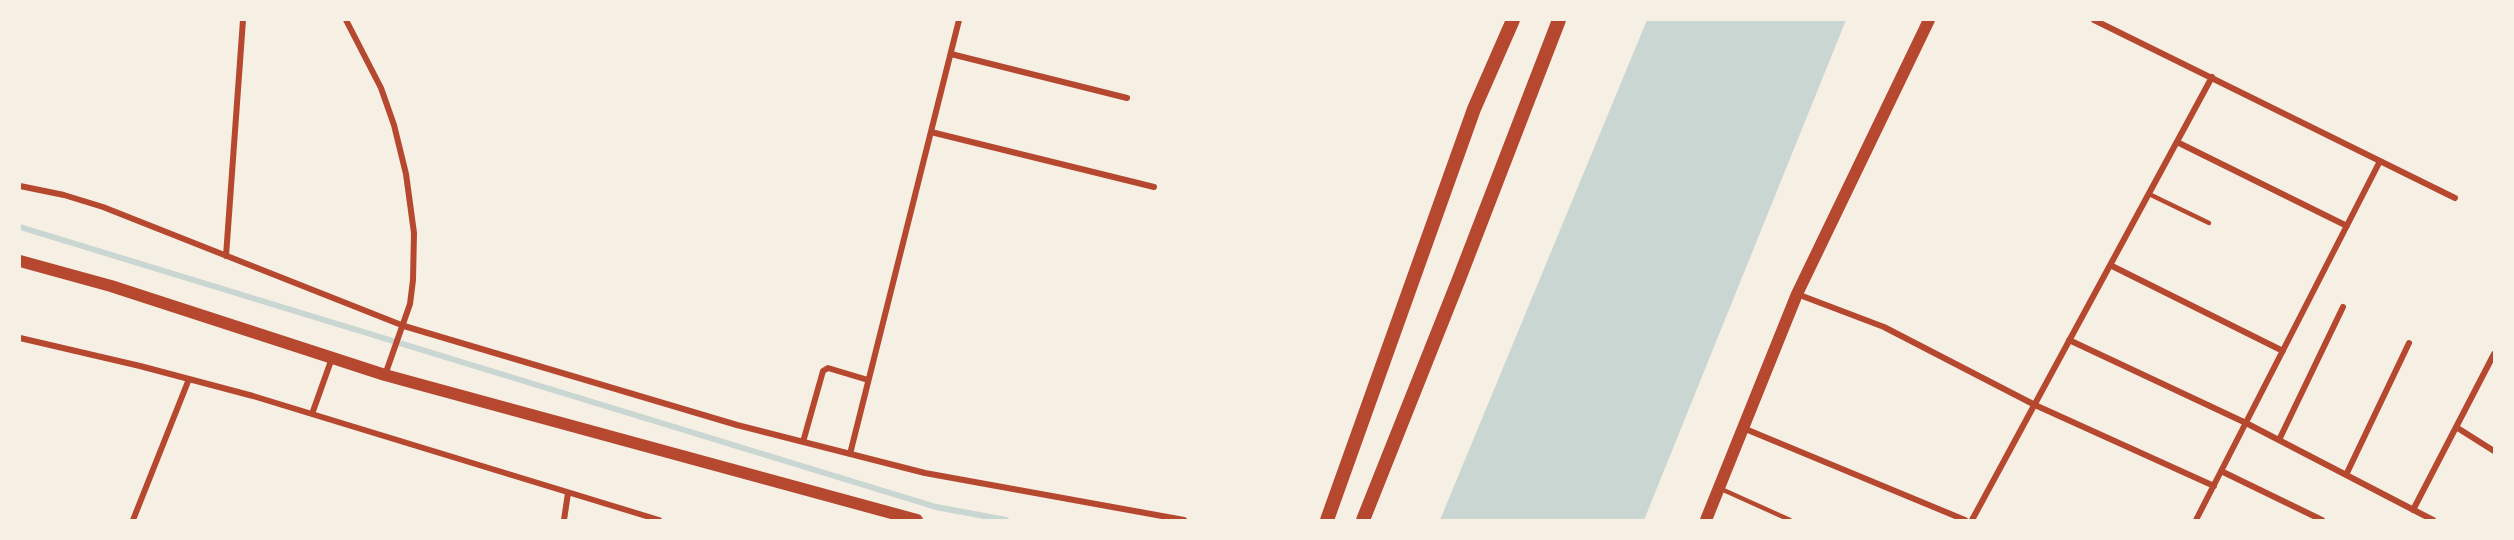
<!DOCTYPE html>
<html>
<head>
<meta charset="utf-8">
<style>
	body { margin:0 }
	#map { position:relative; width:2514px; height:540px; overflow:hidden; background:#f6efe4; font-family:"Titillium Web",sans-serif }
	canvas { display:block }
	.frame { position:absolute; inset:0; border:21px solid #f6efe4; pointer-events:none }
</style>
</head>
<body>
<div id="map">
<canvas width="2514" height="540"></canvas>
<div class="frame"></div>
</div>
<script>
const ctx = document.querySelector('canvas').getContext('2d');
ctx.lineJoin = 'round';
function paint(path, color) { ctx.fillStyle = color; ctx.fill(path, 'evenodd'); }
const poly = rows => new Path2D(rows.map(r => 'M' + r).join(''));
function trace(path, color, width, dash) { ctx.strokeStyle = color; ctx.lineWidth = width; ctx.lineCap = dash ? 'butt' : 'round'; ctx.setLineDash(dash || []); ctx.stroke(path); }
const water = poly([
	[1647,20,1846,20,1644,520,1440,520]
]);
const stream = poly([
	[20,227,936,507,1006,520]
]);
const service = poly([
	[2149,194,2209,223],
	[1719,488,1790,520]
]);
const minor = poly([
	[346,20,381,88,394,125,406,174,414,233,413,280,410,304,385,375],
	[2094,20,2455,198],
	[951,54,1127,98],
	[931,132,1154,187],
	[2177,142,2347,226],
	[20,186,64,195,103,207,404,326,737,425,925,473,1184,520],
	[226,256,243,20],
	[2110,265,2283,351],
	[1797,294,1884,327,2035,405,2214,486],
	[20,338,140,366,253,396,659,520],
	[2069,340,2246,423,2433,520],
	[312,414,332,358],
	[2456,427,2494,451],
	[1743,428,1965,520],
	[2279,440,2343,307],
	[803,442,823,371,828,368,868,380],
	[850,454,959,20],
	[2221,471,2322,520],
	[2346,475,2409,343],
	[2413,510,2494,354],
	[133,520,189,379],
	[564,520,568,493],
	[1972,520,2212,77],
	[2196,520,2380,161]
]);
const secondary = poly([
	[20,261,111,286,385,375,917,520],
	[1706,520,1797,294,1929,20]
]);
const primary = poly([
	[1327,520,1474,109,1513,20],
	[1363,520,1459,279,1559,20]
]);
paint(water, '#c9d6d2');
trace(stream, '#c9d6d2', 6);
trace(service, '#b5482f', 4.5);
trace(minor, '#b5482f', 6);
trace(secondary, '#b5482f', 12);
trace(primary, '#b5482f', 14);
</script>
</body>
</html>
